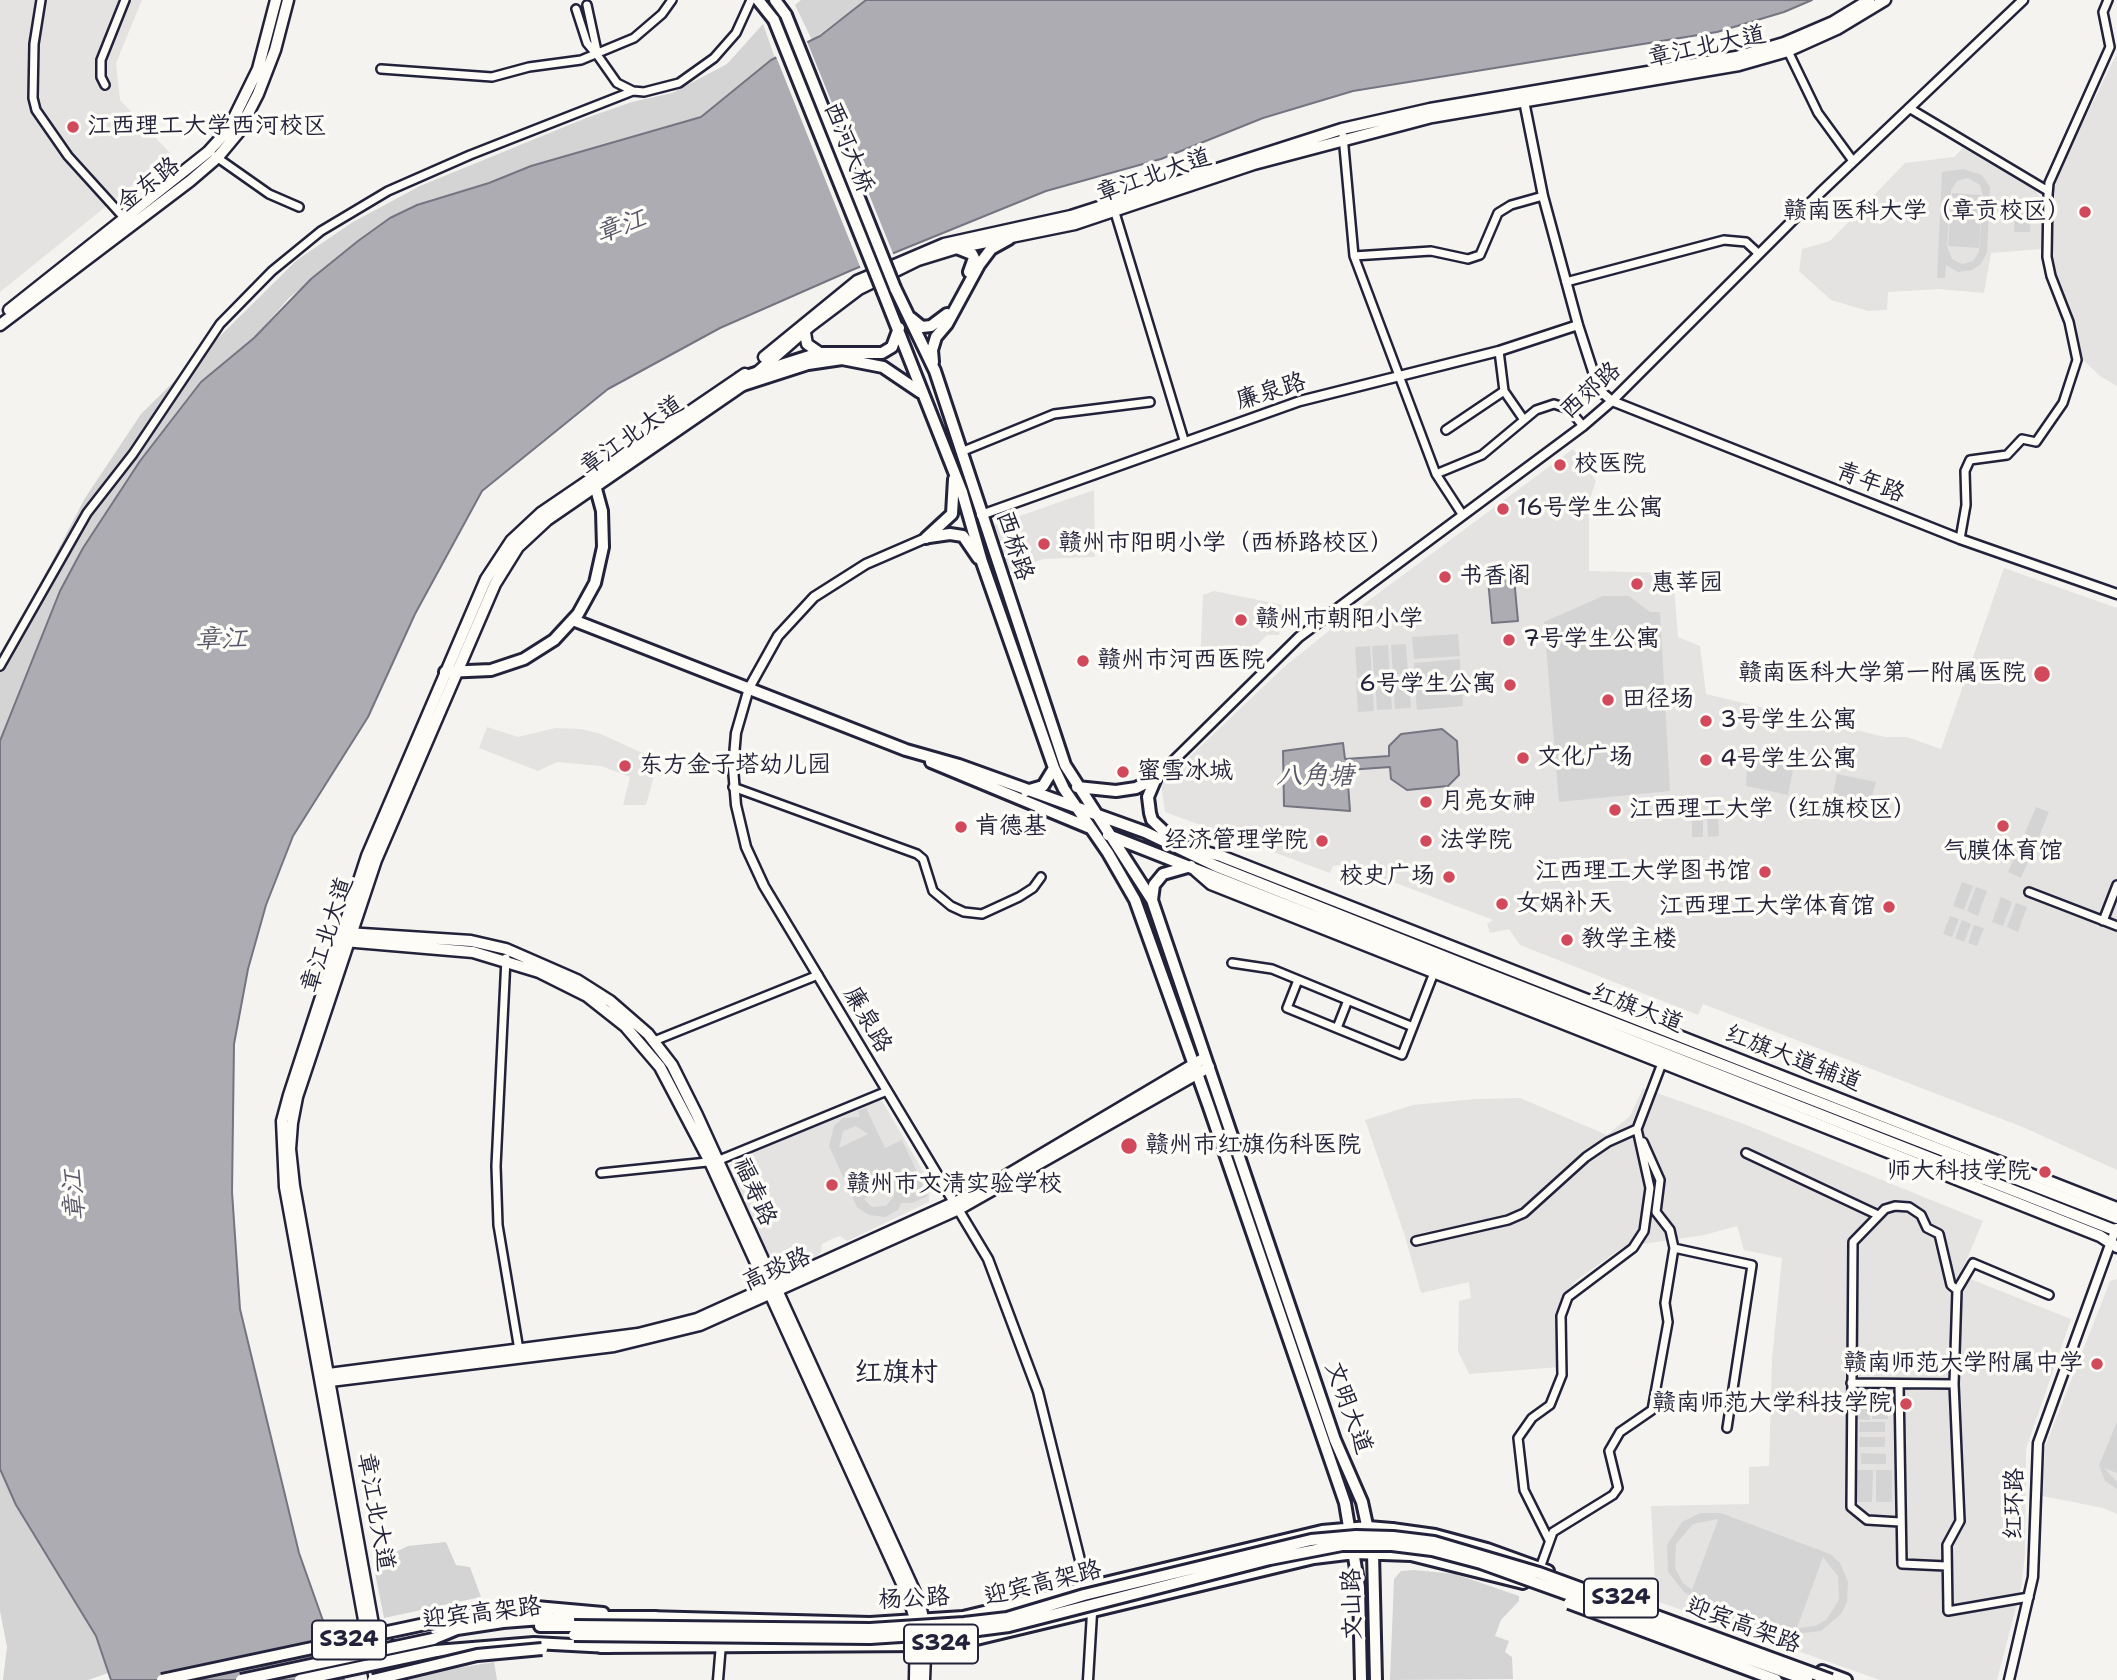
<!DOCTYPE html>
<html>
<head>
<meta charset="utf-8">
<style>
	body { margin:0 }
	canvas { display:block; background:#f4f3ef }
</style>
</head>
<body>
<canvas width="2117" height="1680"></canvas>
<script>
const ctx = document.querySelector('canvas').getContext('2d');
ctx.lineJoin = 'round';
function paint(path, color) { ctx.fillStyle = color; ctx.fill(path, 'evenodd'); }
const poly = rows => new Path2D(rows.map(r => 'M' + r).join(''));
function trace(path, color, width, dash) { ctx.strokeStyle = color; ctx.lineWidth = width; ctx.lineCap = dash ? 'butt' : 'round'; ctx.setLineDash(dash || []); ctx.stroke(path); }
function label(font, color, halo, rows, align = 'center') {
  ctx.font = font + ' "Shantell Sans","LXGW WenKai TC",sans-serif'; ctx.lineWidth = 7; ctx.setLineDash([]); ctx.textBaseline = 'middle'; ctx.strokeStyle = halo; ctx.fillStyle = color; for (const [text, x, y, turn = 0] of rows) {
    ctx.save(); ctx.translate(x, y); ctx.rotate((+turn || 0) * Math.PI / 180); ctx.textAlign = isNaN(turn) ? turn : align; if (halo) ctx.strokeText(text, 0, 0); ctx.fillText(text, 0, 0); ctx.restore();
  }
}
const built = poly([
	[0,0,142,0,116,63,120,100,171,154,0,292],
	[2117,53,2117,386,2100,376,2081,358,2055,278,2052,253,2052,194,2063,163],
	[1963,148,2036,191,2044,202,2042,249,1991,253,1984,293,1938,289,1888,292,1887,310,1868,311,1831,300,1799,271,1802,249,1830,241,1905,163,1954,157],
	[1573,449,1596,481,1589,501,1589,571,1673,573,1678,637,1700,646,1706,694,1885,737,1907,737,1941,749,2004,568,2117,608,2117,1170,2025,1128,1703,1004,1698,1015,1520,945,1509,929,1490,933,1487,924,1493,920,1346,864,1333,866,1330,873,1165,812,1161,784,1284,667,1345,618],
	[1094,490,1095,557,1044,559,1002,572,990,531,994,525],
	[1214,591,1283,605,1279,635,1267,635,1239,664,1200,663,1203,595],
	[487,727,518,737,555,728,581,729,601,734,653,758,649,768,655,772,646,805,623,805,630,777,601,766,557,762,538,771,479,748],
	[1643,1088,1744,1124,1983,1221,1960,1275,2071,1319,2026,1449,2025,1555,2021,1588,1997,1680,1880,1680,1648,1598,1655,1583,1651,1506,1749,1504,1749,1467,1769,1466,1772,1359,1782,1258,1744,1250,1737,1226,1704,1235,1623,1247,1578,1279,1561,1297,1560,1367,1469,1374,1458,1351,1459,1301,1471,1298,1469,1282,1421,1293,1404,1233,1365,1120,1413,1105,1475,1099,1520,1098,1607,1135,1630,1116],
	[872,1097,882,1101,930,1183,929,1202,847,1241,840,1236,834,1238,822,1244,821,1252,815,1258,786,1270,778,1269,771,1264,728,1167,734,1159],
	[2117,1279,2117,1514,2103,1508,2042,1496,2045,1447,2110,1281]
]);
const green = poly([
	[801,0,866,0,812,40,795,5],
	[763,24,775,58,701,117,531,166,489,183,417,205,390,218,358,241,289,298,254,338,201,382,140,461,83,548,60,591,0,741,0,661,85,498,141,414,297,260,353,222,420,186,586,118,632,102,672,93,727,64],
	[1963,169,1982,175,1990,187,1987,253,1980,265,1972,270,1958,272,1946,265,1945,278,1937,278,1942,172],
	[1968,178,1980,185,1983,196,1979,252,1973,261,1962,264,1952,259,1947,246,1951,190,1957,181],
	[1952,193,1982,195,1979,248,1948,246],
	[2015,201,2032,202,2030,232,2014,232],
	[1603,596,1629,596,1650,612,1660,612,1670,791,1559,802,1544,622],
	[1458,634,1460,656,1414,659,1412,637],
	[1406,644,1408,674,1393,675,1391,645],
	[1388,645,1390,675,1374,676,1372,646],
	[1370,646,1372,677,1357,678,1355,647],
	[1460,659,1461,682,1415,685,1414,663],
	[1409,678,1411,708,1395,709,1393,679],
	[1390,679,1392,709,1377,710,1375,680],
	[1372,680,1374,711,1358,712,1356,681],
	[1462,684,1463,706,1417,710,1415,688],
	[1748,757,1794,765,1788,795,1746,786],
	[1837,774,1876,782,1866,819,1831,805],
	[2036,807,2049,812,2036,844,2023,838],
	[1718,811,1719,836,1708,837,1707,812],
	[1692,812,1703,812,1703,837,1692,837],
	[2021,842,2034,847,2021,878,2008,872],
	[1962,882,1973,886,1964,910,1953,906],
	[1976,887,1987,891,1978,916,1967,911],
	[2001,897,2012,902,2003,926,1992,922],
	[2016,903,2027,907,2018,932,2007,927],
	[1950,916,1959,919,1952,937,1943,934],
	[1962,920,1971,924,1964,942,1955,938],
	[1974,925,1984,928,1977,946,1968,943],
	[866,1108,885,1148,902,1140,928,1196,912,1203,901,1203,898,1210,885,1217,869,1215,857,1207,829,1146,834,1126,843,1118,860,1117,858,1111],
	[856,1126,868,1134,839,1148,843,1131],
	[892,1186,894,1196,886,1206,872,1207,864,1199],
	[1855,1387,1870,1388,1870,1420,1854,1419],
	[1873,1387,1888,1387,1888,1419,1872,1419],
	[1860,1422,1885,1422,1885,1432,1859,1432],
	[2117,1422,2117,1473,2104,1468,2117,1482,2117,1489,2105,1481,2099,1465],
	[1860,1437,1885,1437,1885,1447,1859,1447],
	[1861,1453,1886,1454,1886,1464,1861,1464],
	[0,1469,16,1505,96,1636,108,1673,88,1680,3,1680,7,1647,0,1611],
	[1857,1470,1873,1470,1872,1502,1857,1502],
	[1876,1470,1892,1470,1892,1502,1876,1502],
	[1700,1513,1721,1513,1830,1554,1840,1563,1848,1582,1847,1602,1841,1614,1821,1631,1795,1634,1685,1593,1668,1572,1667,1545,1682,1522],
	[1718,1519,1718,1520,1692,1590,1683,1583,1675,1568,1676,1544,1693,1524],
	[1823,1557,1838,1576,1839,1600,1826,1620,1815,1626,1797,1628],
	[446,1542,456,1565,470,1567,481,1597,384,1618,373,1563,408,1546],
	[1414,1570,1455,1574,1519,1596,1519,1601,1501,1620,1495,1636,1509,1641,1505,1652,1512,1657,1513,1679,1390,1680,1394,1579,1401,1571],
	[494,1662,497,1680,406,1680,446,1670]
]);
const water = poly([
	[866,0,1812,0,1784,12,1717,32,1353,91,1263,118,1161,159,1046,191,852,270,720,328,608,389,482,491,415,614,368,717,293,836,266,905,248,969,234,1044,232,1192,240,1309,299,1553,344,1680,111,1680,96,1636,16,1505,0,1469,0,741,60,591,83,548,140,461,201,382,254,338,311,279,358,241,390,218,417,205,489,183,531,166,701,117,771,60,820,36,866,0],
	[1513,567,1518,621,1492,623,1487,569,1513,567],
	[1442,729,1457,741,1459,775,1448,786,1407,790,1391,779,1390,767,1347,770,1350,811,1284,806,1283,751,1343,743,1345,759,1389,756,1389,746,1401,734,1442,729]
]);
const pier = poly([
	[806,39,894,256,861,269,775,54]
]);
const minor = poly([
	[41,0,34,44,33,98,36,110,68,156,126,220],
	[587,5,598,56,617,83,633,91,644,92,679,83,714,58,736,33,751,0],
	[576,9,587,43,597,55],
	[1786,47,1818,113,1853,161],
	[381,69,492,77,529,67,581,60,634,38,662,14,672,0],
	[105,85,101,77,101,60,125,0],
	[1909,108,2048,191],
	[1343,136,1354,256,1436,474,1462,514],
	[215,156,269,194,299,207],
	[1113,206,1184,440],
	[1354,256,1431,251,1468,259,1480,255,1498,213,1511,205,1543,196],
	[1566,282,1724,240,1746,242,1759,254],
	[1499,351,1504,391,1524,420],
	[1446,430,1504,391],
	[961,452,1054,414,1150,402],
	[1436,474,1482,455,1536,410,1554,404,1569,409,1583,426],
	[1960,539,1966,505,1965,471,1970,460,2007,455,2022,439,2036,442,2063,403,2077,360,2069,322,2051,276,2047,257,2048,195,2049,183,2110,47,2103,12,2108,0],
	[0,666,87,513,133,454,220,324,272,271,321,231,388,191,470,155,633,91],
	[733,787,917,854,923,859,933,891,951,906,964,912,982,914,1019,897,1033,888,1041,877],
	[2029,892,2117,926],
	[2103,921,2117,885],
	[506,958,496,1166,498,1225,519,1350],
	[1232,963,1272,969,1413,1027],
	[1298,980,1287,1008,1402,1055,1435,970],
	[1337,1028,1348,1000],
	[654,1041,818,975],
	[1746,1153,1878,1215],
	[601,1173,717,1161,887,1091],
	[1416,1241,1508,1220,1524,1213,1586,1157,1608,1142,1637,1129],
	[1674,1248,1752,1265,1727,1428],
	[1851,1383,1954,1384],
	[1899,1384,1902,1564,1946,1566],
	[1900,1522,1867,1520,1851,1507,1853,1242,1885,1209,1895,1206,1909,1207,1921,1215,1927,1228,1939,1234,1951,1285,1957,1290],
	[1549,1540,1524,1490,1518,1438,1532,1418,1550,1405,1562,1375,1561,1316,1568,1297,1633,1248,1644,1231,1650,1188,1637,1129,1664,1058],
	[1540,1568,1553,1532,1613,1495,1618,1488,1609,1451,1620,1432,1652,1410,1668,1322,1665,1303,1674,1248,1670,1230,1656,1212,1660,1180,1643,1142],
	[2029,1597,1948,1611,1947,1545,1960,1521,1954,1384,1957,1290,1973,1263,2049,1295]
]);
const tertiary = poly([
	[1523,96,1543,196,1578,325,1599,390,1612,401,1960,539,2117,594],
	[981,515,1300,401,1499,351,1578,325],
	[926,538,866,564,814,597,778,636,749,688,736,733,733,768,736,805,746,847,764,886,988,1259,1038,1392,1087,1588],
	[1156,778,1299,637,1583,426,1612,401,1820,193,2023,0],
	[718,1680,721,1644],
	[1088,1680,1092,1613],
	[2009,1680,2033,1577,2038,1443,2116,1228]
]);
const secondary = poly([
	[9,310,208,152,228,130,258,69,276,0],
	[0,325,190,181,218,157,238,133,258,94,275,50,288,0],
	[804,327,807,344,823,355],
	[764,357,857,281,944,244,1071,216,1342,129,1430,109,1736,57,1784,43,1833,22,1869,0],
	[1182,846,1221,856,2117,1208],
	[1196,871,1211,884,2100,1236,2117,1247],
	[347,933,471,941,506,949,577,980,610,1001,648,1034,672,1065,697,1115,919,1601,926,1631,924,1680],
	[344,941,473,952,539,972,587,996,625,1026,660,1067,710,1162,909,1599,916,1622,915,1680],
	[321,1375,638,1334,697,1319,982,1190,1201,1060],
	[322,1382,614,1346,700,1325,959,1209,1209,1067],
	[375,1680,285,1187,282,1121,289,1095,367,856,486,579,511,541,541,513,745,374],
	[383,1680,294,1186,290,1149,292,1123,297,1097,376,860,495,584,518,547,547,520,743,385,810,326,859,289,918,260,957,248,1075,224,1254,164,1432,117,1739,65,1788,51,1837,29,1885,0]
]);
const primary = poly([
	[758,0,774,20],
	[775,0,786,15],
	[957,248,972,254,974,258,969,272],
	[895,288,935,371,1065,765,1152,900,1335,1440,1362,1502,1373,1553,1376,1680],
	[883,292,962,492,982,562,1054,768,1064,789,1108,853,1135,900,1209,1107,1345,1503,1359,1587,1361,1680],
	[911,318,922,327,931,326,947,314],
	[933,362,932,350,936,337,947,324,979,265,991,249,1009,239],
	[740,378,819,353,882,353,892,347,899,328],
	[743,385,808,364,842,359,883,367,920,392],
	[929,537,950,534,963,536,978,558],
	[926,538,952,514,954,479],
	[573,620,906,750,959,765,1145,832,1216,866,1473,968,2117,1218],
	[445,672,491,670,524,659,554,640,578,614,595,583,603,547,602,511,593,478],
	[931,762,1090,828],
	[1156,778,1148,797,1150,813,1152,820,1174,841],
	[1077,787,1116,791,1136,788,1156,778],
	[1026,791,1043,786,1054,768],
	[1108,835,2117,1231],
	[1152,900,1154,885,1163,874,1191,866],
	[1392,1529,1435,1535,1487,1549,1548,1571],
	[536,1607,603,1613],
	[647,1617,870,1623,963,1617,1322,1531,1368,1527],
	[397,1635,496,1616,547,1613],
	[601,1647,926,1645,968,1641,1314,1558,1355,1553,1411,1555,1523,1583],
	[1822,1671,1846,1680],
	[1768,1672,1790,1680]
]);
const trunk = poly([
	[1368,1527,1392,1529],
	[540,1626,574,1626],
	[433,1639,457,1629,503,1622,568,1617,655,1617],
	[436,1651,534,1643,609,1647]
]);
const primaryBridge = poly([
	[786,15,895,288],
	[774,20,883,292],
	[162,1680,505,1607,536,1607],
	[373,1680,477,1655,542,1649]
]);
const trunkBridge = poly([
	[1569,1603,1776,1680],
	[574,1626,870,1629,964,1623,1007,1618,1084,1595,1311,1540,1356,1536,1393,1537,1434,1542,1539,1573,1831,1680],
	[574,1635,870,1638,963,1632,1009,1626,1270,1559,1342,1545,1392,1545,1432,1550,1481,1563,1807,1680],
	[241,1680,433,1639],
	[300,1680,436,1651]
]);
const markers = [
	[73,127,7,"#d1495b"],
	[2085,212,7,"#d1495b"],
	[1560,465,7,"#d1495b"],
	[1503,509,7,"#d1495b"],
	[1044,544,7,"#d1495b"],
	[1445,577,7,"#d1495b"],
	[1637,584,7,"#d1495b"],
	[1241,620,7,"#d1495b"],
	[1509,640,7,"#d1495b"],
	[1083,661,7,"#d1495b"],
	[2042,674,9,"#d1495b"],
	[1510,685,7,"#d1495b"],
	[1608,700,7,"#d1495b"],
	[1706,721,7,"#d1495b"],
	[1523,758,7,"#d1495b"],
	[1706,760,7,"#d1495b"],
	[625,766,7,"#d1495b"],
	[1123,772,7,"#d1495b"],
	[1426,802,7,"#d1495b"],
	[1615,810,7,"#d1495b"],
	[2003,826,7,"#d1495b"],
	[961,827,7,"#d1495b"],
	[1322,841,7,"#d1495b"],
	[1426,841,7,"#d1495b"],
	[1765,872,7,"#d1495b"],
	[1449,877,7,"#d1495b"],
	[1502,904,7,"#d1495b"],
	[1889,907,7,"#d1495b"],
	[1567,940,7,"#d1495b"],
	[1129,1146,9,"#d1495b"],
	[2045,1172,7,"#d1495b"],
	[832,1185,7,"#d1495b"],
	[2097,1364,7,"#d1495b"],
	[1906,1404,7,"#d1495b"]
];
const shields = [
	[1621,1598,74],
	[349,1640,74],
	[941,1644,74]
];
const shieldNames = [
	["S324",1621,1598],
	["S324",349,1640],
	["S324",941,1644]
];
const streetNames = [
	["章江北大道",1707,47,-12],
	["西河大桥",848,148,68],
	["章江北大道",1154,176,-19],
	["金东路",149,185,-38],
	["西郊路",1591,391,-42],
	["廉泉路",1271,392,-17],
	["章江北大道",632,436,-35],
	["青年路",1870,483,21],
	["西桥路",1014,546,72],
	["章江北大道",328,935,-72],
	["红旗大道",1637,1009,21],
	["廉泉路",867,1020,60],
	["红旗大道辅道",1793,1059,21],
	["福寿路",754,1192,66],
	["高琰路",777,1270,-24],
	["文明大道",1348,1408,70],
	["红环路",2015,1504,-89],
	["章江北大道",375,1512,80],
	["迎宾高架路",1043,1584,-14],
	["杨公路",914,1599,-3],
	["文山路",1353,1604,-91],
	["迎宾高架路",482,1614,-7],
	["迎宾高架路",1743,1626,20]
];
const poiNames = [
	["江西理工大学西河校区",87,127],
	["赣南医科大学（章贡校区）",2071,212,"right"],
	["校医院",1574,465],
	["16号学生公寓",1517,509],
	["赣州市阳明小学（西桥路校区）",1058,544],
	["书香阁",1459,577],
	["惠莘园",1651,584],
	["赣州市朝阳小学",1255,620],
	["7号学生公寓",1523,640],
	["赣州市河西医院",1097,661],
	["赣南医科大学第一附属医院",2026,674,"right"],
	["6号学生公寓",1496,685,"right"],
	["田径场",1622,700],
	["3号学生公寓",1720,721],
	["文化广场",1537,758],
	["4号学生公寓",1720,760],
	["东方金子塔幼儿园",639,766],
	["蜜雪冰城",1137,772],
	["月亮女神",1440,802],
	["江西理工大学（红旗校区）",1629,810],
	["肯德基",975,827],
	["经济管理学院",1308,841,"right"],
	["法学院",1440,841],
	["气膜体育馆",2003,852,"center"],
	["江西理工大学图书馆",1751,872,"right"],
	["校史广场",1435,877,"right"],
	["女娲补天",1516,904],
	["江西理工大学体育馆",1875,907,"right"],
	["教学主楼",1581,940],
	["赣州市红旗伤科医院",1145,1146],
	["师大科技学院",2031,1172,"right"],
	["赣州市文清实验学校",846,1185],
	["赣南师范大学附属中学",2083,1364,"right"],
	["赣南师范大学科技学院",1892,1404,"right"]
];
const waterNames = [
	["章江",621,227,-20],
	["章江",221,640],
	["八角塘",1315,777],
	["章江",75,1195,-93]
];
const quarterNames = [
	["红旗村",896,1374]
];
paint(built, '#e4e3e2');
paint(green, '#d5d4d5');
paint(water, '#acacb2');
trace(water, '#757582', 2);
paint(pier, '#f4f3ef');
trace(minor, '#22223b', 12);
trace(tertiary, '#22223b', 13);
trace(secondary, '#22223b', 15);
trace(primary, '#22223b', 16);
trace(trunk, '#22223b', 16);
trace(minor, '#fdfcf7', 7);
trace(tertiary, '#fdfcf7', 8);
trace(secondary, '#fdfcf7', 10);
trace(primary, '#fdfcf7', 10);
trace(trunk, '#fdfcf7', 10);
trace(primaryBridge, '#22223b', 16, []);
trace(trunkBridge, '#22223b', 16, []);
trace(primaryBridge, '#fdfcf7', 10);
trace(trunkBridge, '#fdfcf7', 10);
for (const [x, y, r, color] of markers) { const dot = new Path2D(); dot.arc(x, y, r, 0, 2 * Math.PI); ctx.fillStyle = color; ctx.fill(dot); trace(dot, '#fdfcf7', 2.5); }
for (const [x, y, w] of shields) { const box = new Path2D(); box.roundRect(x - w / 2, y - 19.5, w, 39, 5); ctx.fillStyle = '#fdfcf7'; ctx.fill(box); trace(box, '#22223b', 2); }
label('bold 23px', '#22223b', null, shieldNames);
label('24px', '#22223b', '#fdfcf7', streetNames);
label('24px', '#22223b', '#fdfcf7', poiNames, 'left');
label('italic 26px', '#59596b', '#fdfcf7', waterNames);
label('28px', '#22223b', '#fdfcf7', quarterNames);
</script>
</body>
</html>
